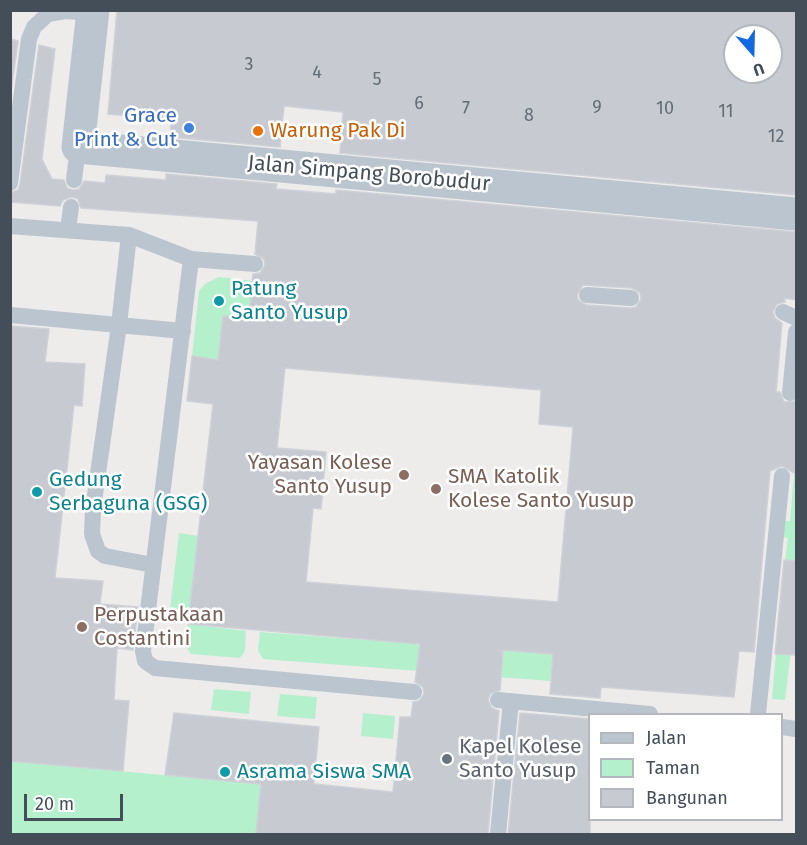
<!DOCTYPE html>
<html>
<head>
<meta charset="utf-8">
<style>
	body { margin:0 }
	#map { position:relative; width:807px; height:845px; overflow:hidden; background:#eeebeb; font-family:"Fira Sans",sans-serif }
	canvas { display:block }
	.frame { position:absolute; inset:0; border:12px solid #434e59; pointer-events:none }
	.legend { position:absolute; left:588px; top:713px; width:195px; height:108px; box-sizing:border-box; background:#fff; border:2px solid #b4b8bd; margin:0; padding:8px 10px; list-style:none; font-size:18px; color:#434e59 }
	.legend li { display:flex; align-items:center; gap:12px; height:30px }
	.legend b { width:30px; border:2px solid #b4b8bd }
	.north { position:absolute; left:723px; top:24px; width:60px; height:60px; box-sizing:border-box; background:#fff; border:2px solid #b4b8bd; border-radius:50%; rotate:160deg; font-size:16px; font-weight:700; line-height:24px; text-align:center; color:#434e59 }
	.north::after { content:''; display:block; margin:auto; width:21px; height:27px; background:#1168e2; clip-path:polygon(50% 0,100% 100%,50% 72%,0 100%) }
	.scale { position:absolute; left:24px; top:794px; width:99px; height:27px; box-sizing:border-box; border:3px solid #434e59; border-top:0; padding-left:8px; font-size:18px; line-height:21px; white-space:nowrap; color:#434e59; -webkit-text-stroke:4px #fff; paint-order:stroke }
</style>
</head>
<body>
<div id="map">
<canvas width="807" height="845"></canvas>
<div class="frame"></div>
<ul class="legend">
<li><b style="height:8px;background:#bbc5cf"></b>Jalan</li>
<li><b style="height:16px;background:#b5f0cd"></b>Taman</li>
<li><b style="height:16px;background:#c7cad1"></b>Bangunan</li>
</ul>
<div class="north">U</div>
<div class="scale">20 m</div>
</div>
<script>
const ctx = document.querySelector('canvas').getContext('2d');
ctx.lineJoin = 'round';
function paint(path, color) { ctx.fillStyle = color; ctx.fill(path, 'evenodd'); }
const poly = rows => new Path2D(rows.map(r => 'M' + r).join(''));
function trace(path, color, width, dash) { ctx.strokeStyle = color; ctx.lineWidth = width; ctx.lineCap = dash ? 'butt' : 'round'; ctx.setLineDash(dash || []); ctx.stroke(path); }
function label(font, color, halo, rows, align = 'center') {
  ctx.font = font + ' "Fira Sans",sans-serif'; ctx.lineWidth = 5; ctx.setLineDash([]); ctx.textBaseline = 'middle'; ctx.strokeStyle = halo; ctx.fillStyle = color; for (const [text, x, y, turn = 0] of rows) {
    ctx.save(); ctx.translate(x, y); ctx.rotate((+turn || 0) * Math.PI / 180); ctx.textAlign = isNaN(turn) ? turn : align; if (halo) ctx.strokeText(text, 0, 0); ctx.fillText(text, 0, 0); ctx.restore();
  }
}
const green = poly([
	[219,277,253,281,249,318,223,316,218,360,192,356,199,291,206,283],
	[794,473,796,474,796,561,785,560,788,538,783,537,785,521,790,521],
	[179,533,198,536,190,612,170,609],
	[780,607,796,610,785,700,772,699],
	[188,624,246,631,245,651,240,658,191,654,186,646],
	[260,632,553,654,550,681,263,659,258,651],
	[214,689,251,692,249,714,211,710],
	[280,694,317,697,315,719,277,716],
	[363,713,395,716,393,739,361,736],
	[10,761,261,784,256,834,11,834]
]);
const building = poly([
	[117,10,796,10,796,195,340,153,343,112,284,106,280,147,170,137,171,119,108,114,117,10],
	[735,36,771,36,771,72,735,72,735,36],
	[10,39,18,41,10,99,10,39],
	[39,45,55,49,42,159,52,179,64,180,67,188,72,190,79,189,84,181,105,183,106,175,166,180,166,174,277,184,276,189,336,194,336,190,796,232,796,300,785,298,785,302,777,304,773,312,775,318,782,323,776,392,780,392,784,402,796,401,796,474,782,466,770,471,754,652,739,651,734,697,601,687,600,698,550,694,553,654,503,650,500,690,490,694,488,700,492,708,499,711,488,834,256,834,261,784,165,775,174,713,319,727,314,784,393,792,400,717,411,717,413,702,419,701,424,694,423,687,415,682,420,644,188,624,213,404,187,401,192,356,218,360,223,316,249,318,253,274,260,273,265,265,264,259,255,254,258,221,81,208,78,199,72,197,63,200,60,206,10,202,10,193,18,190,20,184,39,45],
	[583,285,632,288,640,293,641,299,636,307,631,308,586,305,578,300,577,295,583,285],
	[285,368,541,390,539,424,573,427,558,602,306,582,313,508,321,509,326,452,277,448,285,368],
	[10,326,49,329,45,362,85,364,82,406,74,405,55,578,103,581,100,604,138,607,133,650,117,648,114,700,129,701,123,771,10,761,10,326],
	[784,560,796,561,796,655,775,654,784,560],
	[520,713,590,719,590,834,508,834,520,713]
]);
const lane = poly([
	[74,180,78,147],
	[10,183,29,39,34,27,48,14,65,11,93,13],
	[10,226,129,235,191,259,255,264],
	[68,230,71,207],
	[129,235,119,325,93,509,92,534,98,551,105,556,153,565],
	[191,259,143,651,145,661,155,668,414,692],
	[587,295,631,298],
	[783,312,796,318],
	[10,315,183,331],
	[790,393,796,332],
	[498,700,650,714],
	[758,714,782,476],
	[782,727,796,729],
	[498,834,511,701]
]);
const street = poly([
	[93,10,78,147,796,214]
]);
const markers = [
	[189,128,6,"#3f7fe0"],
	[258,131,6,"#e8710a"],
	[219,301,6,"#0f9aa8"],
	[404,475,6,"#8d6e63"],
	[436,489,6,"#8d6e63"],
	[37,492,6,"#0f9aa8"],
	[82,627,6,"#8d6e63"],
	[447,759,6,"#6b7280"],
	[225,772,6,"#0f9aa8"]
];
const numberNames = [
	["3",249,65],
	["4",317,73],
	["5",377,80],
	["6",419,104],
	["9",597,108],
	["7",466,109],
	["10",665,109],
	["11",726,112],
	["8",529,116],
	["12",776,137]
];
const shopNames = [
	["Grace",177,116],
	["Print & Cut",177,140]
];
const foodNames = [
	["Warung Pak Di",270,131]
];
const streetNames = [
	["Jalan Simpang Borobudur",369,174,5]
];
const cultureNames = [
	["Patung",231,289],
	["Santo Yusup",231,313],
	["Gedung",49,480],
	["Serbaguna (GSG)",49,504],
	["Asrama Siswa SMA",237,772]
];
const educationNames = [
	["Yayasan Kolese",392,463,"right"],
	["Santo Yusup",392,487,"right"],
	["SMA Katolik",448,477],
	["Kolese Santo Yusup",448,501],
	["Perpustakaan",94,615],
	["Costantini",94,639]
];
const worshipNames = [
	["Kapel Kolese",459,747],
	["Santo Yusup",459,771]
];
paint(green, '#b5f0cd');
paint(building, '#c7cad1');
trace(building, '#ced1d7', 1.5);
trace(lane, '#bbc5cf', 16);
trace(street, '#bbc5cf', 33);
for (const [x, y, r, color] of markers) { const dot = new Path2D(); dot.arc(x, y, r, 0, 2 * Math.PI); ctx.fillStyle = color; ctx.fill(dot); trace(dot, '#fff', 2); }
label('18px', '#646d77', null, numberNames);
label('21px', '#366cbe', '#fff', shopNames, 'right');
label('21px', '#c56008', '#fff', foodNames, 'left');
label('21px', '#434e59', '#fff', streetNames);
label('21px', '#0d838f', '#fff', cultureNames, 'left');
label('21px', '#785e54', '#fff', educationNames, 'left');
label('21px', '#5b616d', '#fff', worshipNames, 'left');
</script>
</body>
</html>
